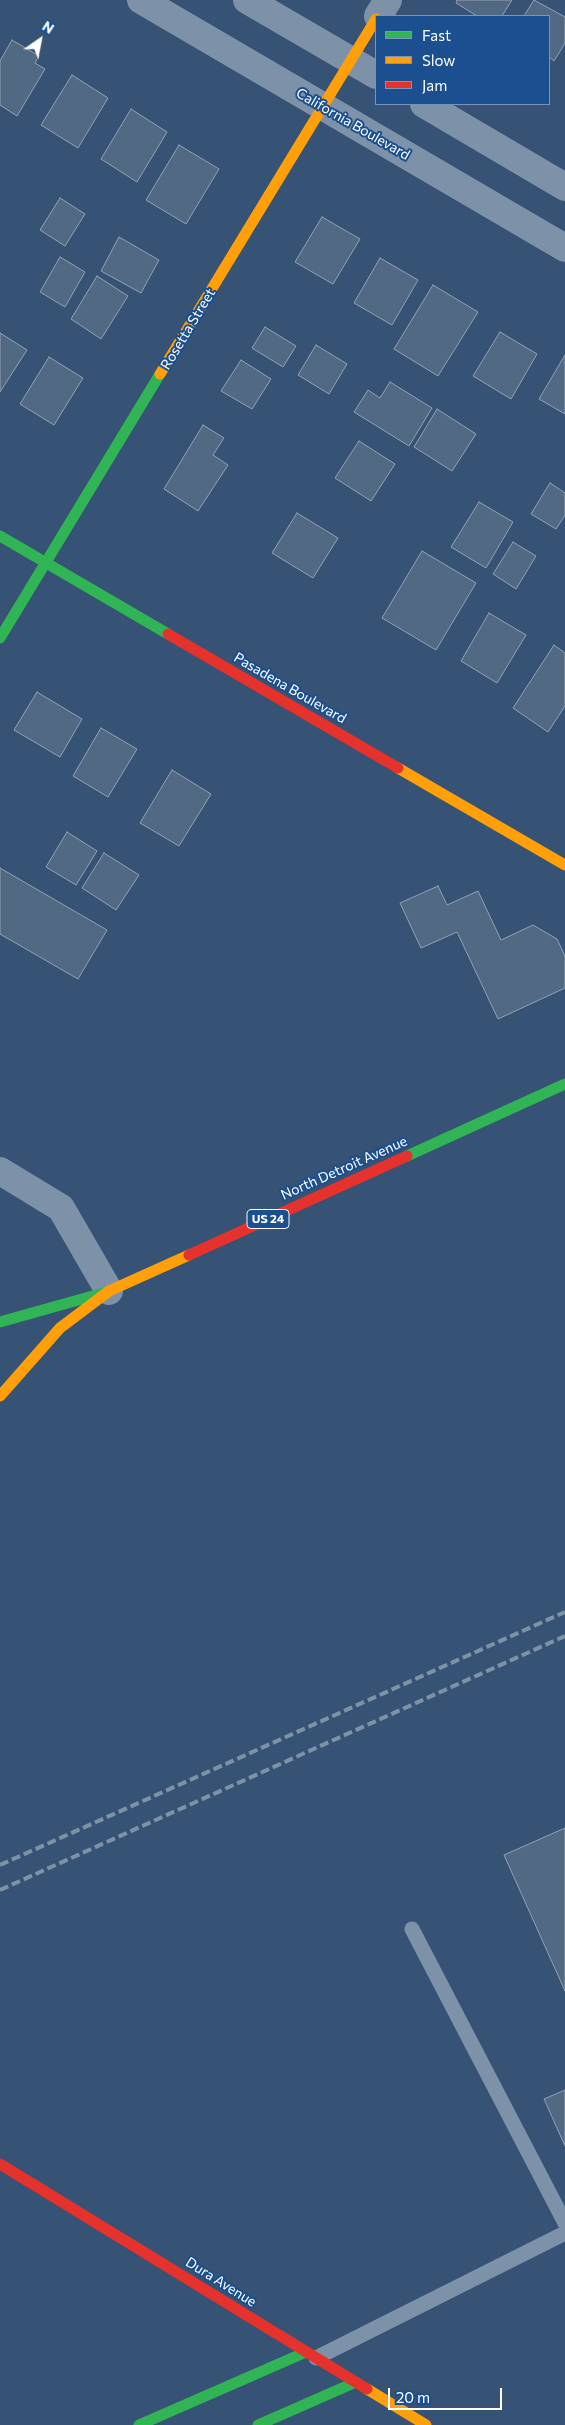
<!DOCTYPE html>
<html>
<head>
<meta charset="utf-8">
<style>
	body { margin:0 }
	#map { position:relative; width:565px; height:2425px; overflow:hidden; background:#365274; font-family:Commissioner,sans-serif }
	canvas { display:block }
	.legend { position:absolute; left:375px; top:15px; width:175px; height:90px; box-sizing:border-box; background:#1b4f8f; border:1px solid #7695bc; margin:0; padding:6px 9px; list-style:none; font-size:15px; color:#fff }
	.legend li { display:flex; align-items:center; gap:10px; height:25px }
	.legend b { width:25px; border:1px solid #7695bc }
	.north { position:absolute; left:15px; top:15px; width:50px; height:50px; -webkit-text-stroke:4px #1b4f8f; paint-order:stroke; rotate:33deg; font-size:14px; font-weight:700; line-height:20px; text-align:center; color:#fff }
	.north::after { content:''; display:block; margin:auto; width:18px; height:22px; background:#fff; clip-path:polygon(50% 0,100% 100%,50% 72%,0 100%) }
	.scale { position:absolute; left:388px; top:2388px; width:114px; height:22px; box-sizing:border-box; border:2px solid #fff; border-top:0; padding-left:6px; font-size:15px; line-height:18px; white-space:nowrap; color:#fff; -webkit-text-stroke:4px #1b4f8f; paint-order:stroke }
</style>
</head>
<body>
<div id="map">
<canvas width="565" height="2425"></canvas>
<ul class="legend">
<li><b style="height:6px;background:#30b455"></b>Fast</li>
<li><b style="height:6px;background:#ff9f0a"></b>Slow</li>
<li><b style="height:6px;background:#e5322d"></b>Jam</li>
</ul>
<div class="north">N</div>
<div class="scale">20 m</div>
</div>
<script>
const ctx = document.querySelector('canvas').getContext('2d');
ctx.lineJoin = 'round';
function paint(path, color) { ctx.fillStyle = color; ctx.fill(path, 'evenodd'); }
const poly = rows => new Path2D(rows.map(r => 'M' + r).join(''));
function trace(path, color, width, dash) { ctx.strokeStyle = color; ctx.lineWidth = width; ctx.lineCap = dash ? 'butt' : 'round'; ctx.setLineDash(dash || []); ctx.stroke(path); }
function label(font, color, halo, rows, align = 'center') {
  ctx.font = font + ' Commissioner,sans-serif'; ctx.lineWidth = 4; ctx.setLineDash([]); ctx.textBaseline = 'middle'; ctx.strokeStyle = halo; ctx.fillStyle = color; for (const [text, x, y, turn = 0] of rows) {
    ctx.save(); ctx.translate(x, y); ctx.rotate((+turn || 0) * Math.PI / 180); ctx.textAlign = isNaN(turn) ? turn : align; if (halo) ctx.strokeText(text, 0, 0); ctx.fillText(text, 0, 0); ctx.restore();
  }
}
const building = poly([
	[457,0,512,0,502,16,477,16,456,3,457,0],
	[534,0,565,17,565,43,554,61,549,57,549,16,524,16,534,0],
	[12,40,39,56,35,63,45,69,17,116,0,105,0,61,12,40],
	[72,75,108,98,78,148,41,125,72,75],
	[131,109,167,132,137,182,101,159,131,109],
	[179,145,219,169,186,224,146,200,179,145],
	[60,198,85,214,65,246,40,230,60,198],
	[322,217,360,239,333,284,295,262,322,217],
	[119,237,159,260,141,293,101,271,119,237],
	[60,257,85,272,65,307,40,292,60,257],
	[380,258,418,280,392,325,354,303,380,258],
	[97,276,128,296,101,339,71,319,97,276],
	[433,285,478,312,438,376,394,349,433,285],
	[265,327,296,346,283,367,252,348,265,327],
	[500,332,537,354,511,399,473,376,500,332],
	[0,333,27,350,0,392,0,333],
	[316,345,347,364,329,394,298,375,316,345],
	[565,355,565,414,539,399,565,355],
	[49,357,83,378,54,425,20,404,49,357],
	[241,360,271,379,252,409,221,391,241,360],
	[390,382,432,408,409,446,354,412,368,390,380,398,390,382],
	[437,409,476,434,452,471,414,447,437,409],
	[203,425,224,438,213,455,228,465,198,511,164,489,203,425],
	[359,441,395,464,371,501,335,478,359,441],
	[550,483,565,493,565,515,556,529,531,514,550,483],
	[479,502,513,522,486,568,451,547,479,502],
	[297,513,338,538,313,578,272,553,297,513],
	[513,542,536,556,516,589,493,574,513,542],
	[422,551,476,583,436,650,382,618,422,551],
	[489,613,526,635,497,683,461,661,489,613],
	[554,645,565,653,565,706,548,732,513,708,554,645],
	[37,692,82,719,60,757,14,730,37,692],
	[101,728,137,749,108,797,73,776,101,728],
	[172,770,211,794,179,846,140,823,172,770],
	[67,832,97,851,76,885,46,867,67,832],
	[104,853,139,875,116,910,82,888,104,853],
	[0,868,107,930,78,979,0,934,0,868],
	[438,886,447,905,478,891,501,940,533,925,557,939,565,956,565,988,498,1019,457,932,421,948,400,903,438,886],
	[565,1828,565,1991,504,1855,565,1828],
	[565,2090,565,2146,544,2099,565,2090]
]);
const lane = poly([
	[412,1929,565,2223],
	[316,2358,565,2233]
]);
const street = poly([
	[141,0,565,248],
	[247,0,376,75],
	[378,16,388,0],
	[424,104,565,187],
	[0,1171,61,1208,109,1291]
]);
const fast = poly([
	[0,536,168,634],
	[0,638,160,374],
	[407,1156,565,1084],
	[0,1322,107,1292],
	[139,2425,306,2352],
	[258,2425,356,2382]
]);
const slow = poly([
	[160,374,376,19],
	[398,768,565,865],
	[0,1396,60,1328,109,1291,189,1255],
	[367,2389,426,2425]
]);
const jam = poly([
	[168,634,398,768],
	[189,1255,407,1156],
	[0,2164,367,2389]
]);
const rail = poly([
	[0,1865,565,1612],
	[0,1890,565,1636]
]);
const shields = [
	[268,1219,42]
];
const shieldNames = [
	["US 24",268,1219]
];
const streetNames = [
	["California Boulevard",353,124,30],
	["Rosetta Street",188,329,-59],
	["Pasadena Boulevard",290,688,30],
	["North Detroit Avenue",344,1168,-24],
	["Dura Avenue",221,2282,32]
];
paint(building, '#526984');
trace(building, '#92a2b6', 1);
trace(lane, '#7d92a8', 15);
trace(street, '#7d92a8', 28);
trace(fast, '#30b455', 11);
trace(slow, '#ff9f0a', 11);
trace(jam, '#e5322d', 11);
trace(rail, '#7e92a7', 4, [9, 4]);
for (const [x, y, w] of shields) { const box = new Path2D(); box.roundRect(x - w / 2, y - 9.5, w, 19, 4); ctx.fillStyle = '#1b4f8f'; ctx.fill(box); trace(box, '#fff', 1); }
label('bold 12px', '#fff', null, shieldNames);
label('14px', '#fff', '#1b4f8f', streetNames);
</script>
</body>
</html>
